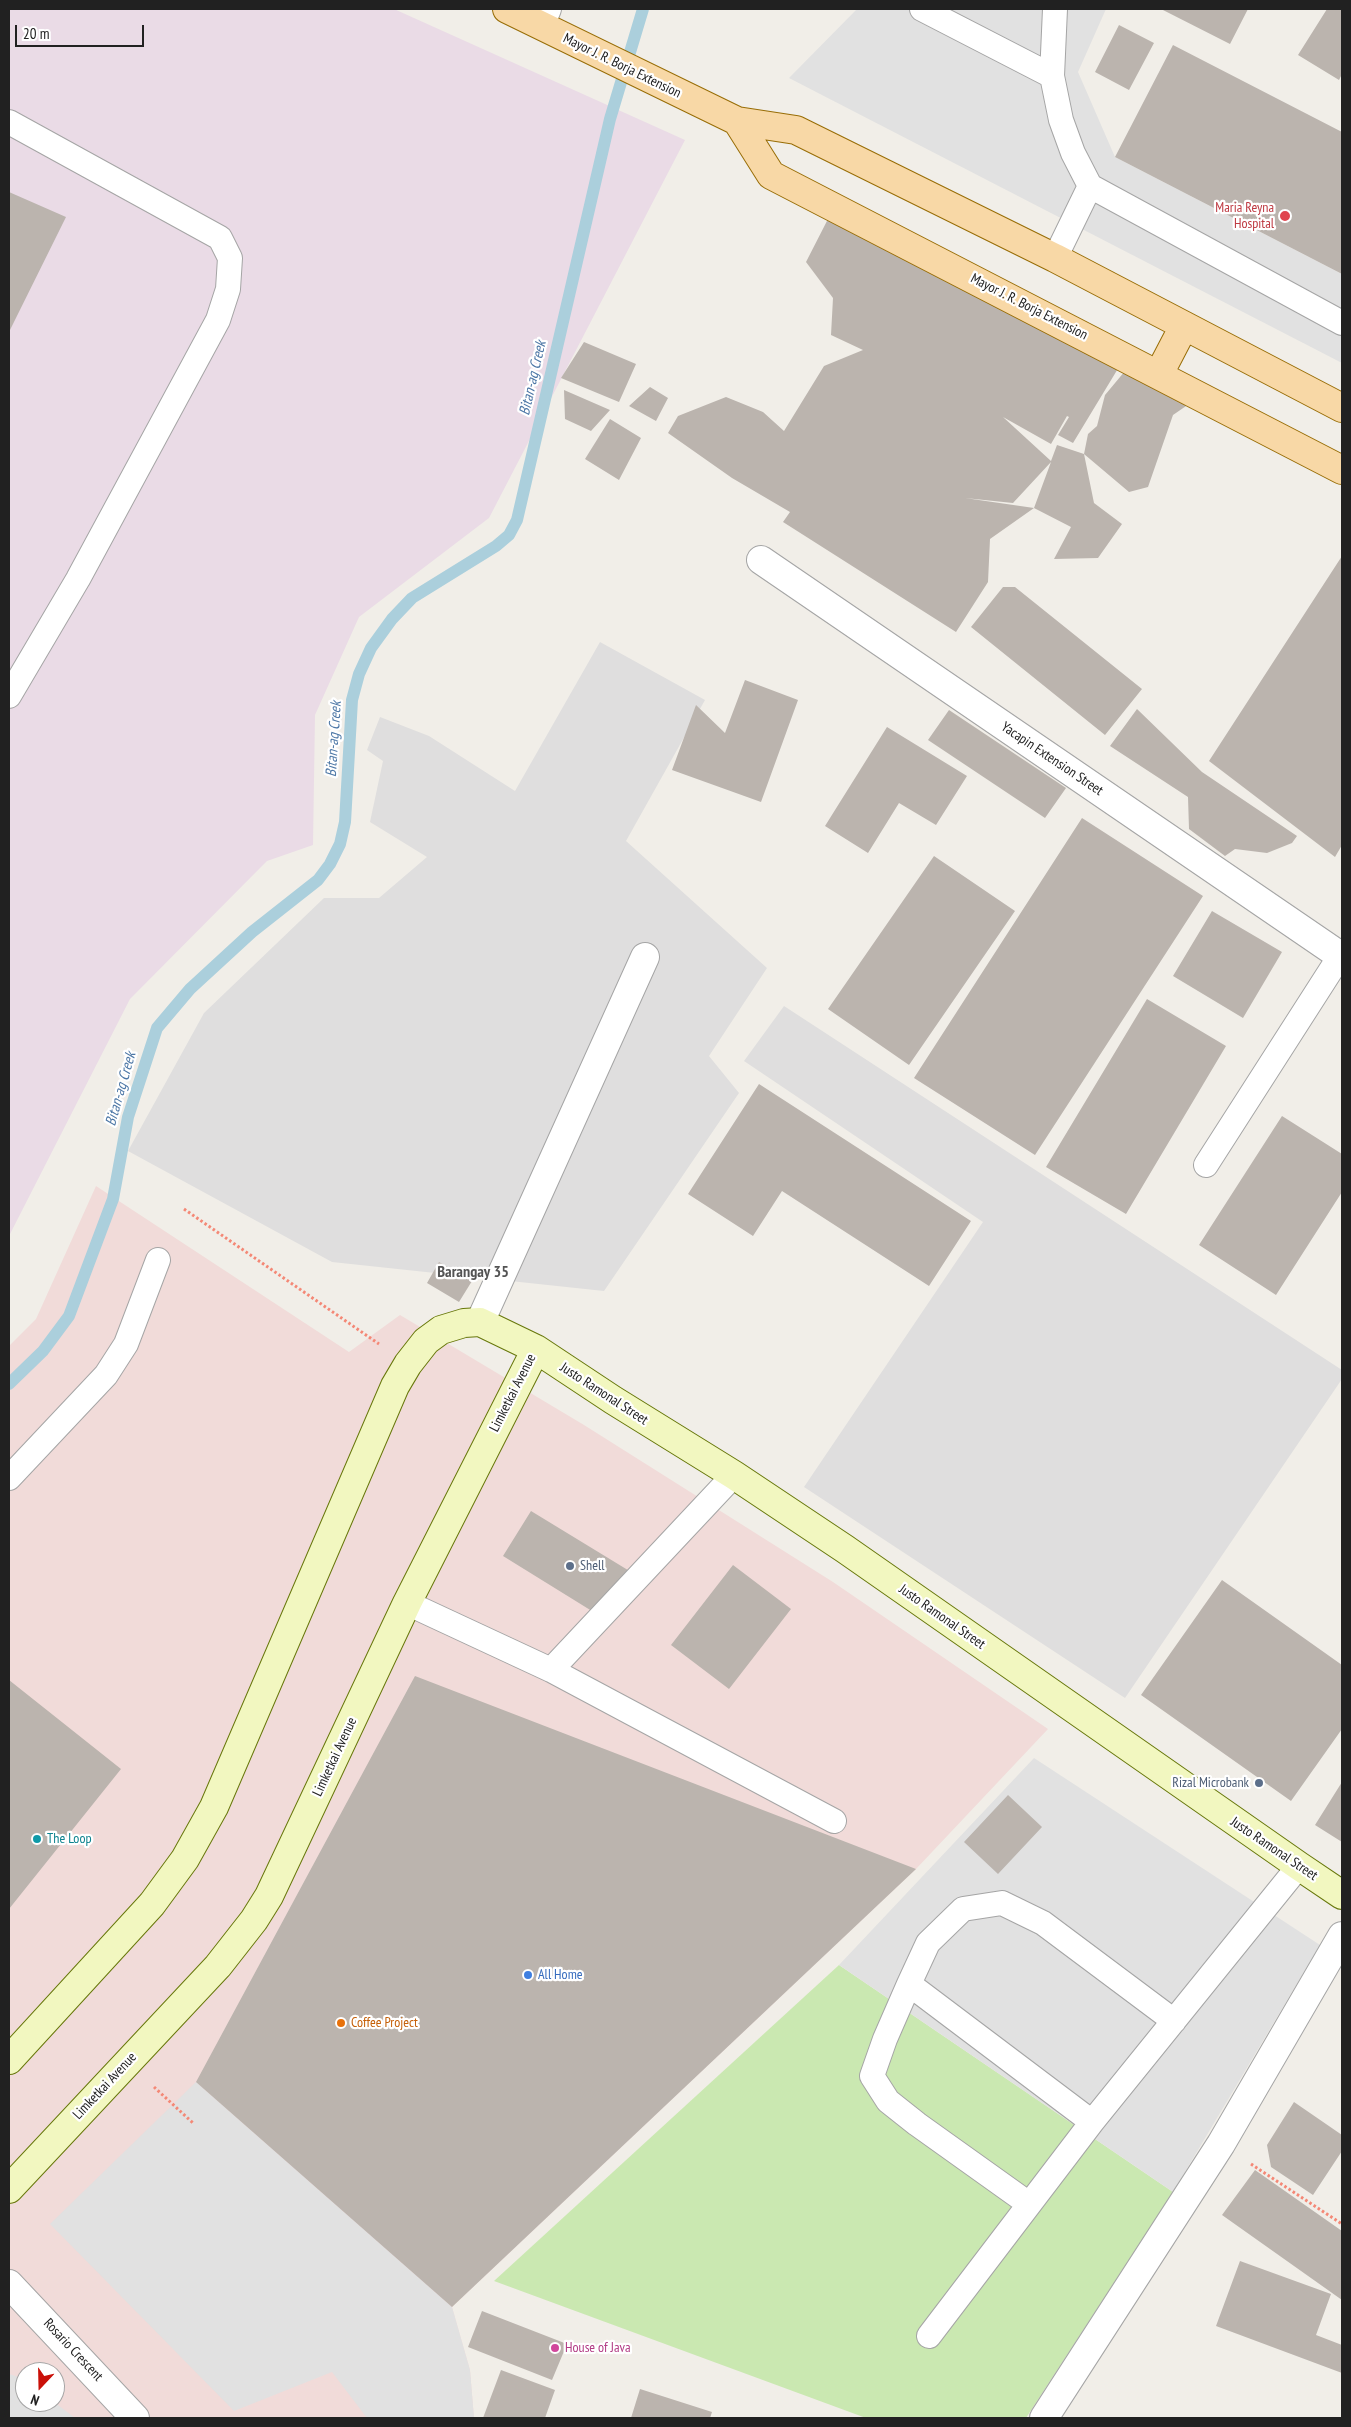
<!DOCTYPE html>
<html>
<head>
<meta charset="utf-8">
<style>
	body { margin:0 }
	#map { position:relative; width:1351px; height:2427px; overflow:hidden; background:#f1eee8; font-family:"PT Sans Narrow",sans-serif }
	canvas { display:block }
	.frame { position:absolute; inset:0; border:10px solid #212121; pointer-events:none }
	.north { position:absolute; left:15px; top:2362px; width:50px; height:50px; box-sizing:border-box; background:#fff; border:1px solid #a6a6a6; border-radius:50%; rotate:201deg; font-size:14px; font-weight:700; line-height:20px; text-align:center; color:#212121 }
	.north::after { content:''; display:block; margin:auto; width:18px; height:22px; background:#ca1008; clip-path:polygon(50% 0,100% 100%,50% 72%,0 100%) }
	.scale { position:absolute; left:15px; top:25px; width:129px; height:22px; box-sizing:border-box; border:2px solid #212121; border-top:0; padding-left:6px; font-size:15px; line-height:18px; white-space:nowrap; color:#212121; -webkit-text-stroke:4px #fff; paint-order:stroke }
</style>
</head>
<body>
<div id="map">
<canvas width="1351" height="2427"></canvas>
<div class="frame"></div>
<div class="north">N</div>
<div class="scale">20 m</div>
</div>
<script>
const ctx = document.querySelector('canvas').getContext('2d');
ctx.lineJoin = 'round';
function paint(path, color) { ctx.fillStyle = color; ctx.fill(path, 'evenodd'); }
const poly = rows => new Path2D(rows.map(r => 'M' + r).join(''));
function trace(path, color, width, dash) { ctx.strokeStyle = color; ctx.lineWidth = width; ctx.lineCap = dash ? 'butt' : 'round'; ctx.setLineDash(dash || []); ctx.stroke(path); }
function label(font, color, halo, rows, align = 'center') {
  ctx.font = font + ' "PT Sans Narrow",sans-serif'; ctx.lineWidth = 4.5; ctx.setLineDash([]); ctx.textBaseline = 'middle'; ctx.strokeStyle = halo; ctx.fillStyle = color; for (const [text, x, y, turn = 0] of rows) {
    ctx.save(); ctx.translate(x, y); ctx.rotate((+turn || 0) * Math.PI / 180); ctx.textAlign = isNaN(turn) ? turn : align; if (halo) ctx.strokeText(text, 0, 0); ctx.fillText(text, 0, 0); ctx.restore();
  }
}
const residential = poly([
	[600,642,705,700,626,841,767,968,709,1056,739,1093,604,1291,332,1262,128,1151,204,1013,324,898,379,898,427,857,370,822,383,761,367,750,380,717,429,736,515,791],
	[784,1006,1342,1370,1342,1379,1125,1698,804,1487,983,1222,744,1061]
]);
const commercial = poly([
	[96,1186,349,1352,400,1315,584,1425,833,1582,1048,1729,916,1869,452,2307,470,2370,474,2418,9,2418,9,1346,36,1319],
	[25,2372,55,2372,55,2402,25,2402]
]);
const industrial = poly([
	[9,9,394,9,685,140,489,518,359,617,315,715,313,845,267,861,130,999,9,1236]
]);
const grass = poly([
	[839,1965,1173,2192,1026,2418,866,2418,494,2281]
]);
const parking = poly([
	[857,9,1106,9,1078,72,1115,157,1342,274,1342,363,789,78],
	[1034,1758,1320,1945,1173,2192,839,1965],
	[196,2082,452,2307,470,2370,474,2418,367,2418,332,2372,234,2411,50,2224],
	[9,2374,25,2379,25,2402,54,2402,75,2418,9,2418]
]);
const stream = poly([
	[9,1384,43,1351,69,1316,113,1199,128,1117,157,1028,190,989,252,932,318,880,330,864,340,844,345,822,352,700,359,674,371,648,392,619,412,598,496,546,509,535,517,520,610,119,643,9]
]);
const building = poly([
	[1161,9,1248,9,1230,44],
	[1327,9,1342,9,1342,74,1339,80,1298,55],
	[1119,25,1154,43,1129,90,1095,72],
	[1173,45,1342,132,1342,274,1115,157],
	[9,192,66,217,10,330,9,328],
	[828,219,1125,357,1073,443,1058,435,1069,417,1067,416,1051,444,1003,417,1051,461,1057,445,1084,454,1088,434,1097,426,1105,395,1125,371,1189,404,1173,415,1148,487,1129,492,1084,454,1094,503,1122,524,1098,558,1054,559,1071,527,1034,508,1051,462,1013,503,965,498,1034,508,990,539,988,582,956,632,783,522,790,512,732,478,668,433,678,416,726,397,763,412,784,431,824,366,863,350,831,335,833,298,806,262],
	[584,342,636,364,619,402,561,378],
	[650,387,668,398,656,421,629,406],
	[564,390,610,410,591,431,565,419],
	[610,419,641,438,619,480,585,459],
	[1342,556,1342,845,1335,857,1209,761],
	[1003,587,1015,587,1142,689,1105,735,971,627],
	[745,680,798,700,761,802,672,770,696,705,725,733],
	[1137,709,1202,772,1297,836,1292,843,1267,853,1235,849,1225,856,1189,829,1188,797,1110,746],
	[949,710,1066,788,1045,818,928,740],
	[887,727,967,776,936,825,899,803,868,853,825,826],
	[1082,818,1203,896,1035,1155,914,1078],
	[934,856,1015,911,909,1065,828,1009],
	[1212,911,1282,952,1243,1018,1173,976],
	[1147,999,1226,1046,1126,1214,1046,1167],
	[759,1084,971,1221,929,1286,782,1191,753,1236,688,1194],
	[1282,1116,1342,1154,1342,1192,1276,1295,1199,1245],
	[439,1262,472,1281,459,1302,427,1283],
	[531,1511,636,1575,608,1621,503,1556],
	[733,1565,791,1609,729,1689,671,1645],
	[1222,1580,1342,1665,1342,1729,1291,1801,1141,1695],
	[415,1676,916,1869,452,2307,196,2082],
	[9,1680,121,1769,9,1909],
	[1342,1782,1342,1842,1315,1825],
	[1008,1795,1042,1827,998,1874,964,1842],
	[1294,2102,1342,2135,1342,2151,1313,2195,1271,2167,1267,2145],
	[1255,2170,1342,2231,1342,2300,1222,2215],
	[1240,2261,1331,2294,1316,2335,1342,2345,1342,2373,1216,2326],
	[482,2311,567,2344,552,2380,468,2347],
	[501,2370,555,2390,545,2418,483,2418],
	[640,2389,712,2412,710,2418,631,2418]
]);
const path = poly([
	[184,1209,379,1344],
	[154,2087,193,2123],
	[1251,2164,1342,2224]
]);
const lane = poly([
	[922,9,1052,76],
	[1055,9,1052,76,1061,120,1073,153,1090,186,1342,323],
	[542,27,549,9],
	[9,122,220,238,230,258,228,289,218,320,78,579,9,696],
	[1055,258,1090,186],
	[1206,1165,1340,956],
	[9,1478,106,1375,126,1344,158,1260],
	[407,1603,551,1670,834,1821],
	[551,1670,734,1475],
	[909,1984,885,2039,872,2076,888,2101,917,2124,1029,2204],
	[1092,2122,909,1984,928,1943,963,1909,1002,1903,1043,1923,1174,2021],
	[929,2336,1092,2122,1299,1866]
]);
const street = poly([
	[761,560,1342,957],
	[480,1322,645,957],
	[9,2284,135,2418],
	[1044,2418,1221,2144,1342,1936]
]);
const secondary = poly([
	[9,2060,152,1904,185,1859,214,1807,395,1386,408,1364,426,1341,441,1330,464,1323,480,1322,536,1349,613,1400,734,1475,845,1549,1299,1866,1342,1895],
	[9,2189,218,1966,254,1920,269,1896,407,1603,536,1349]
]);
const primary = poly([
	[507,9,737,121,796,130,1055,258,1342,408],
	[737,121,771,175,1342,470],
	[1159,374,1184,326]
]);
const markers = [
	[1285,216,6,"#e0444e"],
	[570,1566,5,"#5c6f8a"],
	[1259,1783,5,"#5c6f8a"],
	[37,1839,5,"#0f9aa8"],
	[528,1975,5,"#3f7fe0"],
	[341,2023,5,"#e8710a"],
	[555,2348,5,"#d1479c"]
];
const streetNames = [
	["Mayor J. R. Borja Extension",622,66,26],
	["Mayor J. R. Borja Extension",1029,307,27],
	["Yacapin Extension Street",1052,759,34],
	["Limketkai Avenue",513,1393,-63],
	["Justo Ramonal Street",604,1394,33],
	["Justo Ramonal Street",942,1617,35],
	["Limketkai Avenue",335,1757,-65],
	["Justo Ramonal Street",1274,1849,34],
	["Limketkai Avenue",105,2086,-47],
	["Rosario Crescent",73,2350,47]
];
const healthNames = [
	["Maria Reyna",1274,208],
	["Hospital",1274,224]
];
const serviceNames = [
	["Shell",580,1566],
	["Rizal Microbank",1249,1783,"right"]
];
const cultureNames = [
	["The Loop",47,1839]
];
const shopNames = [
	["All Home",538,1975]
];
const foodNames = [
	["Coffee Project",351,2023]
];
const hotelNames = [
	["House of Java",565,2348]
];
const waterNames = [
	["Bitan-ag Creek",533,378,-77],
	["Bitan-ag Creek",334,739,-86],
	["Bitan-ag Creek",121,1089,-74]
];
const quarterNames = [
	["Barangay 35",473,1272]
];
paint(residential, '#dfdede');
paint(commercial, '#f1dbd9');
paint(industrial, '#eadbe6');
paint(grass, '#cae8b1');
paint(parking, '#e1e1e1');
trace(stream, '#abcfdc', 12);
paint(building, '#bbb4ae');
trace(lane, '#a5a5a5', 26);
trace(street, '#a5a5a5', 30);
trace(secondary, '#67770a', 30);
trace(primary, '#986d06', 30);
trace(path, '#f48876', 3, [2.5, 2.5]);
trace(lane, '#fff', 24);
trace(street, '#fff', 28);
trace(secondary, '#f2f7c0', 28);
trace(primary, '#f8d8a6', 28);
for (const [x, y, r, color] of markers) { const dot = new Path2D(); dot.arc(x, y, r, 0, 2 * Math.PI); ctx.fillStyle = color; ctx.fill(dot); trace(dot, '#fff', 2); }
label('14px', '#212121', '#fff', streetNames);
label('14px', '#be3a42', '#fff', healthNames, 'right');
label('14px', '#4e5e75', '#fff', serviceNames, 'left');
label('14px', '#0d838f', '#fff', cultureNames, 'left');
label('14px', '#366cbe', '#fff', shopNames, 'left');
label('14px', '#c56008', '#fff', foodNames, 'left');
label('14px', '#b23c85', '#fff', hotelNames, 'left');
label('italic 15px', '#4d77a6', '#fff', waterNames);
label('bold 16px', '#545454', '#fff', quarterNames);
</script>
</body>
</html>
